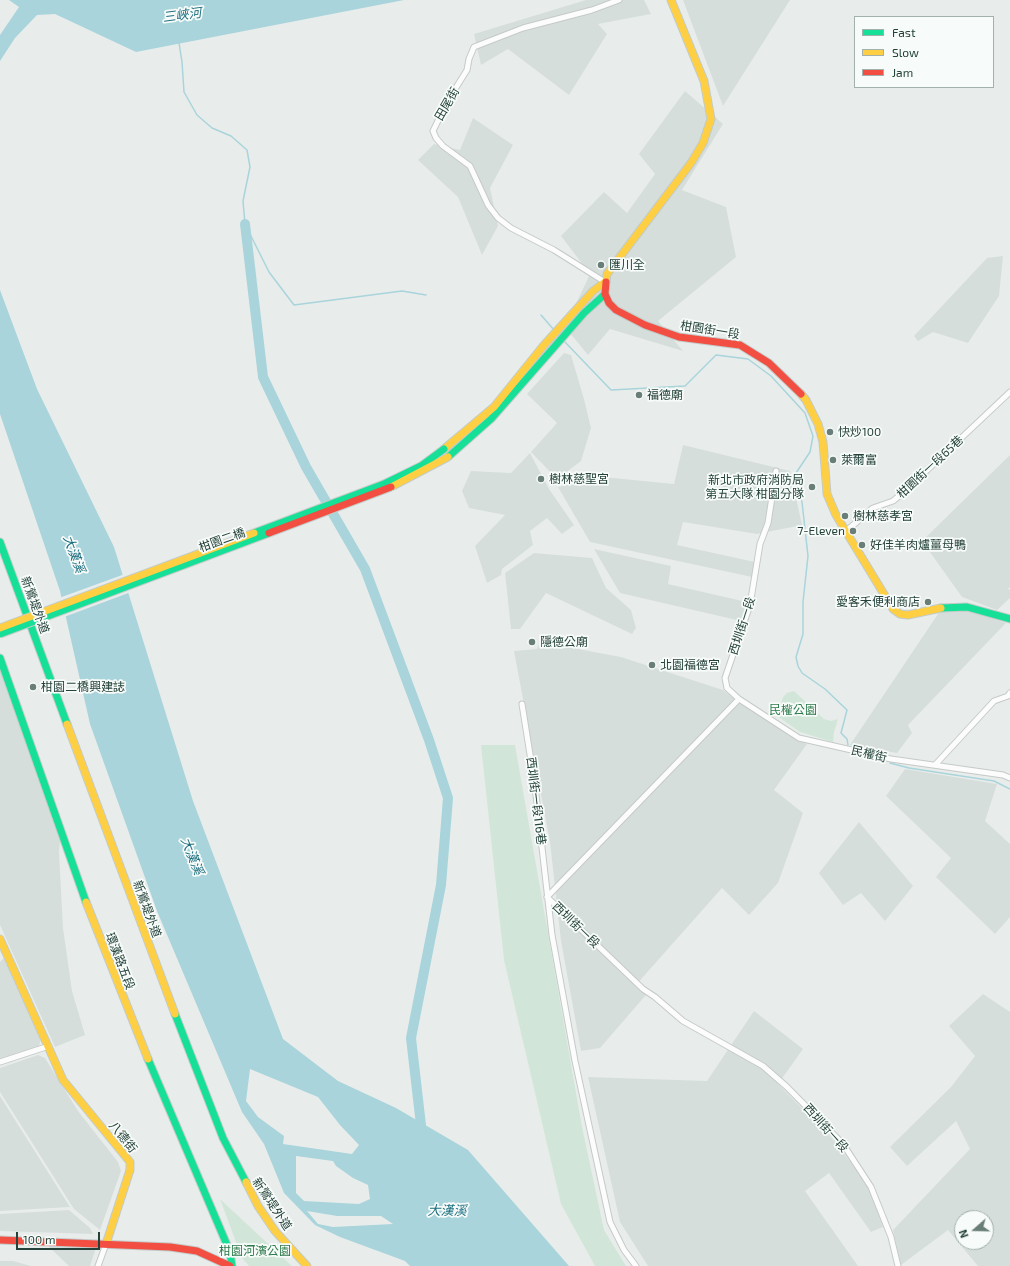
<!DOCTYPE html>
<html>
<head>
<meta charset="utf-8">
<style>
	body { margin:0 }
	#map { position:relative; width:1010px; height:1266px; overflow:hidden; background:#e8edeb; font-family:"Exo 2",sans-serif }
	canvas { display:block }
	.legend { position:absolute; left:854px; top:16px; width:140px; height:72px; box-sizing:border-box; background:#f7fbf9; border:1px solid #a3b1ad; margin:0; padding:5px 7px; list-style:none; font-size:12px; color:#24423a }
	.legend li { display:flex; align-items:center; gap:8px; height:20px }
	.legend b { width:20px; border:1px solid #a3b1ad }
	.north { position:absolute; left:954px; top:1210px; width:40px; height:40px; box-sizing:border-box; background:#f7fbf9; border:1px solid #a3b1ad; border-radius:50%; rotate:250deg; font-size:11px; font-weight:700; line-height:16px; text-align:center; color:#24423a }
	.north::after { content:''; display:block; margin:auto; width:14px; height:18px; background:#697e78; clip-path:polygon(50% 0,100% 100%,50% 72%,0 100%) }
	.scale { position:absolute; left:16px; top:1232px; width:84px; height:18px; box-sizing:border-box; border:2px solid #24423a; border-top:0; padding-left:5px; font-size:12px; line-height:14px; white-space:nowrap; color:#24423a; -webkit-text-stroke:3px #f7fbf9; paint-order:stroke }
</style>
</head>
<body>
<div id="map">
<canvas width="1010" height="1266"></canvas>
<ul class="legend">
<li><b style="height:5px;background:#16e098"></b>Fast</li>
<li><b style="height:5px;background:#ffcf43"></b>Slow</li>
<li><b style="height:5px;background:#f24e42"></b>Jam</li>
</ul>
<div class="north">N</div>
<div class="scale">100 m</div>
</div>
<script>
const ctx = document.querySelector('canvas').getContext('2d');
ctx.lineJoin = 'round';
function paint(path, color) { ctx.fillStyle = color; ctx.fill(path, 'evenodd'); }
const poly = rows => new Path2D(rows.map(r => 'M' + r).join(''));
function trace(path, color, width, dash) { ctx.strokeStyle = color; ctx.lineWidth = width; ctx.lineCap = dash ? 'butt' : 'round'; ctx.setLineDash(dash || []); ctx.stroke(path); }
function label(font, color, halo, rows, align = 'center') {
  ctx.font = font + ' "Exo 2","Noto Sans TC",sans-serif'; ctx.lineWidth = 3.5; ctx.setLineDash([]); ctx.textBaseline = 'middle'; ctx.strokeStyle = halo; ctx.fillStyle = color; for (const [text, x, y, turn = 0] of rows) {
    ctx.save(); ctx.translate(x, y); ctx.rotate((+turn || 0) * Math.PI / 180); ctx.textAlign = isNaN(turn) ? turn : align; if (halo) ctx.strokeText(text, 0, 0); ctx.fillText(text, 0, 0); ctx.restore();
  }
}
const built = poly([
	[586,0,644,0,651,14,598,24,607,34,569,95,508,49,481,65,474,34],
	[683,0,790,0,723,106],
	[685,91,723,124,682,190,726,207,736,257,658,321,683,351,610,329,588,355,565,327,590,274,561,236,604,192,627,213,655,174,639,154],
	[473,118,513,145,490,188,498,226,482,255,458,197,418,160,434,144,460,150],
	[1003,256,999,296,968,343,933,332,918,341,914,336,987,258],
	[564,353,571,355,584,399,591,428,581,461,557,479,531,452,557,423,527,394],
	[683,445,790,471,802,525,757,534,683,522,677,545,755,562,752,577,590,542,558,487,603,477,674,484],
	[530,453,549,489,574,525,562,534,547,518,530,531,533,545,502,569,501,575,487,583,475,546,505,515,469,508,462,491,471,471,511,473],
	[1010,455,1010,587,1008,589,1010,590,1010,598,997,610,962,597,922,541],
	[594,549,671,566,668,584,747,602,741,621,620,593],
	[534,553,592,558,606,588,631,610,636,628,632,634,546,593,520,629,511,629,505,573],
	[940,611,968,611,1006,623,908,725,912,733,897,753,850,745],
	[540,642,621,657,723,690,741,704,807,744,774,790,803,813,778,883,749,915,722,888,635,986,646,995,600,1048,581,1051,561,941,550,842,514,651,537,649],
	[0,669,60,841,59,852,63,928,72,991,85,1035,55,1047,0,925],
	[905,769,997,784,985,821,1010,844,1010,917,995,934,936,877,951,858,886,796],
	[859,822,913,886,885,921,861,893,843,905,819,873],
	[4,958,41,1039,39,1046,0,1058,0,962],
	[983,994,1010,1012,1010,1266,978,1266,948,1230,901,1265,893,1230,970,1149,956,1121,907,1166,890,1147,951,1087,975,1056,949,1026],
	[962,1218,986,1218,986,1242,962,1242],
	[754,1011,803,1049,778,1084,838,1145,870,1189,883,1227,871,1232,829,1173,805,1191,858,1266,648,1266,620,1222,588,1077,707,1081],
	[38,1055,45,1058,78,1111,118,1162,121,1171,100,1230,74,1209,0,1092,0,1068],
	[0,1096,70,1207,0,1211],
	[69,1210,90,1228,93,1234,0,1231,0,1214],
	[93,1245,95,1251,90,1266,69,1266,48,1246],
	[0,1261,13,1261,31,1266,0,1266]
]);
const green = poly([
	[794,691,824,719,831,721,838,719,834,732,833,742,800,732,777,716,783,697,787,693],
	[481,745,515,745,582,1127,604,1230,626,1266,595,1266,561,1204,504,960],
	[220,1199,292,1266,249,1266,242,1258]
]);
const water = poly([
	[9,0,404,0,136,52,55,14,37,15,15,38,0,61,0,35,19,7],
	[0,290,37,389,114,547,193,801,283,1039,338,1081,396,1108,468,1150,569,1266,410,1266,405,1261,340,1237,315,1225,284,1193,264,1144,242,1112,157,911,90,724,60,591,0,414],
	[250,1069,318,1097,340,1125,359,1145,352,1154,283,1144,284,1136,258,1117,246,1101],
	[296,1156,333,1161,336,1166,353,1178,368,1185,370,1199,359,1204,304,1201,296,1193],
	[307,1211,337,1216,381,1216,393,1224,333,1227,318,1224]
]);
const pier = poly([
	[125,574,131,592,64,617,59,598]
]);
const stream = poly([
	[179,43,182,62,184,92,197,115,212,128,231,136,247,150,250,167,243,201,245,224,269,272,294,305,402,291,426,295],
	[541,315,555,331],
	[564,341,611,390,685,386,716,355,748,359,771,376,805,413,813,436,810,452,794,476,802,502,808,556,803,602,803,634,796,657,798,666,802,673,825,689,847,710,841,733,847,739,848,745],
	[890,763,909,768,994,781,1010,789]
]);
const river = poly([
	[245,224,263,377,306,467,365,569,429,740,448,798,441,885,411,1038,422,1134]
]);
const street = poly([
	[605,282,554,250,511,228,498,218,488,205,470,166,443,146,436,138,433,131,447,102,467,70,469,59,474,47,523,28,592,10,619,0],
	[776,471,768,523,760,544,750,605,725,678,727,688,739,699,799,738,891,759,1003,775,1010,778],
	[845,532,873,508,893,501,905,491,1010,392],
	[522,704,535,786,552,935,575,1061,610,1222,624,1250,636,1266],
	[935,765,994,701,1008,696,1010,693],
	[547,897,643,989,655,997,683,1021,763,1066,787,1087,843,1144,871,1187,891,1237,898,1266],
	[547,897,739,699],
	[0,1062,49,1046],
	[98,1266,106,1244]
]);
const fast = poly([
	[448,457,491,419,584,313,605,294],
	[0,542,67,724],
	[941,608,967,607,1010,619],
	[0,658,86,902],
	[175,1014,223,1138,246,1182],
	[148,1059,230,1252,232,1266]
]);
const slow = poly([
	[606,282,607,274,691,163,703,143,711,119,704,81,671,0],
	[801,394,806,400,818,424,823,442,827,494,836,515,893,609,900,614,908,615,941,608],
	[444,449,494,407,544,345,593,291,605,282],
	[67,724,175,1014],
	[86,902,148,1059],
	[0,939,63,1080,130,1162,130,1170,106,1244],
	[246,1182,258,1206,275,1231,307,1266]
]);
const jam = poly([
	[606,282,605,294,609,303,616,310,645,325,679,337,740,345,769,363,801,394],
	[0,1240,170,1247,197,1251,230,1266]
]);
const fastBridge = poly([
	[254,533,384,484,421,466,444,449],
	[0,634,269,533]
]);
const slowBridge = poly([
	[391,487,448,457],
	[0,628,254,533]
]);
const jamBridge = poly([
	[269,533,391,487]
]);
const markers = [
	[601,265,4,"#697e78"],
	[639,395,4,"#697e78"],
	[830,432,4,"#697e78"],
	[833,460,4,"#697e78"],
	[541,479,4,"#697e78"],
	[812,487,4,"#697e78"],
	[845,516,4,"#697e78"],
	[853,531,4,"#697e78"],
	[862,545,4,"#697e78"],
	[928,602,4,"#697e78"],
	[532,642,4,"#697e78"],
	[652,665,4,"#697e78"],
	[33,687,4,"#697e78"]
];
const streetNames = [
	["田尾街",447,104,-60],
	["柑園街一段",710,330,9],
	["柑園街一段65巷",930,467,-43],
	["柑園二橋",222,540,-20],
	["新鶯堤外道",35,605,70],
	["西圳街一段",742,626,-72],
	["民權街",869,754,13],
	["西圳街一段116巷",536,801,83],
	["新鶯堤外道",147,909,70],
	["西圳街一段",576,925,44],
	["環漢路五段",120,961,69],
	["西圳街一段",826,1128,48],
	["八德街",123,1137,51],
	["新鶯堤外道",272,1204,56]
];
const poiNames = [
	["匯川全",609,265],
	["福德廟",647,395],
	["快炒100",838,432],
	["萊爾富",841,460],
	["樹林慈聖宮",549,479],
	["新北市政府消防局",804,480,"right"],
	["第五大隊 柑園分隊",804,494,"right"],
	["樹林慈孝宮",853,516],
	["7-Eleven",845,531,"right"],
	["好佳羊肉爐薑母鴨",870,545],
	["愛客禾便利商店",920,602,"right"],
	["隱德公廟",540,642],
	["北園福德宮",660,665],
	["柑園二橋興建誌",41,687]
];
const parkNames = [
	["民權公園",793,710],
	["柑園河濱公園",255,1251]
];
const waterNames = [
	["三峽河",182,15,-7],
	["大漢溪",74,554,70],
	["大漢溪",192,856,68],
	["大漢溪",447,1211]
];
paint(built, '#d6dedb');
paint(green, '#d1e6d8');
paint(water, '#a9d4db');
paint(pier, '#e8edeb');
trace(stream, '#a9d4db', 1.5);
trace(river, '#a9d4db', 10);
trace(street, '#c5cac8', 7);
trace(fast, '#c3cbc8', 9);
trace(slow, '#c3cbc8', 9);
trace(jam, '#c3cbc8', 9);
trace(street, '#fcfcfc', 5);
trace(fast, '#16e098', 7);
trace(slow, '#ffcf43', 7);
trace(jam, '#f24e42', 7);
trace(fastBridge, '#c3cbc8', 9, []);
trace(slowBridge, '#c3cbc8', 9, []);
trace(jamBridge, '#c3cbc8', 9, []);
trace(fastBridge, '#16e098', 7);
trace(slowBridge, '#ffcf43', 7);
trace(jamBridge, '#f24e42', 7);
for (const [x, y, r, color] of markers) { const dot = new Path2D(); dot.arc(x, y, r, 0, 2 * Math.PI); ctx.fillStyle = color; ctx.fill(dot); trace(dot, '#f7fbf9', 1.5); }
label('12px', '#24423a', '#f7fbf9', streetNames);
label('12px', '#24423a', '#f7fbf9', poiNames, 'left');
label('12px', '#2d7a4b', '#f7fbf9', parkNames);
label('italic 13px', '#1c6f80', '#f7fbf9', waterNames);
</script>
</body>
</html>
